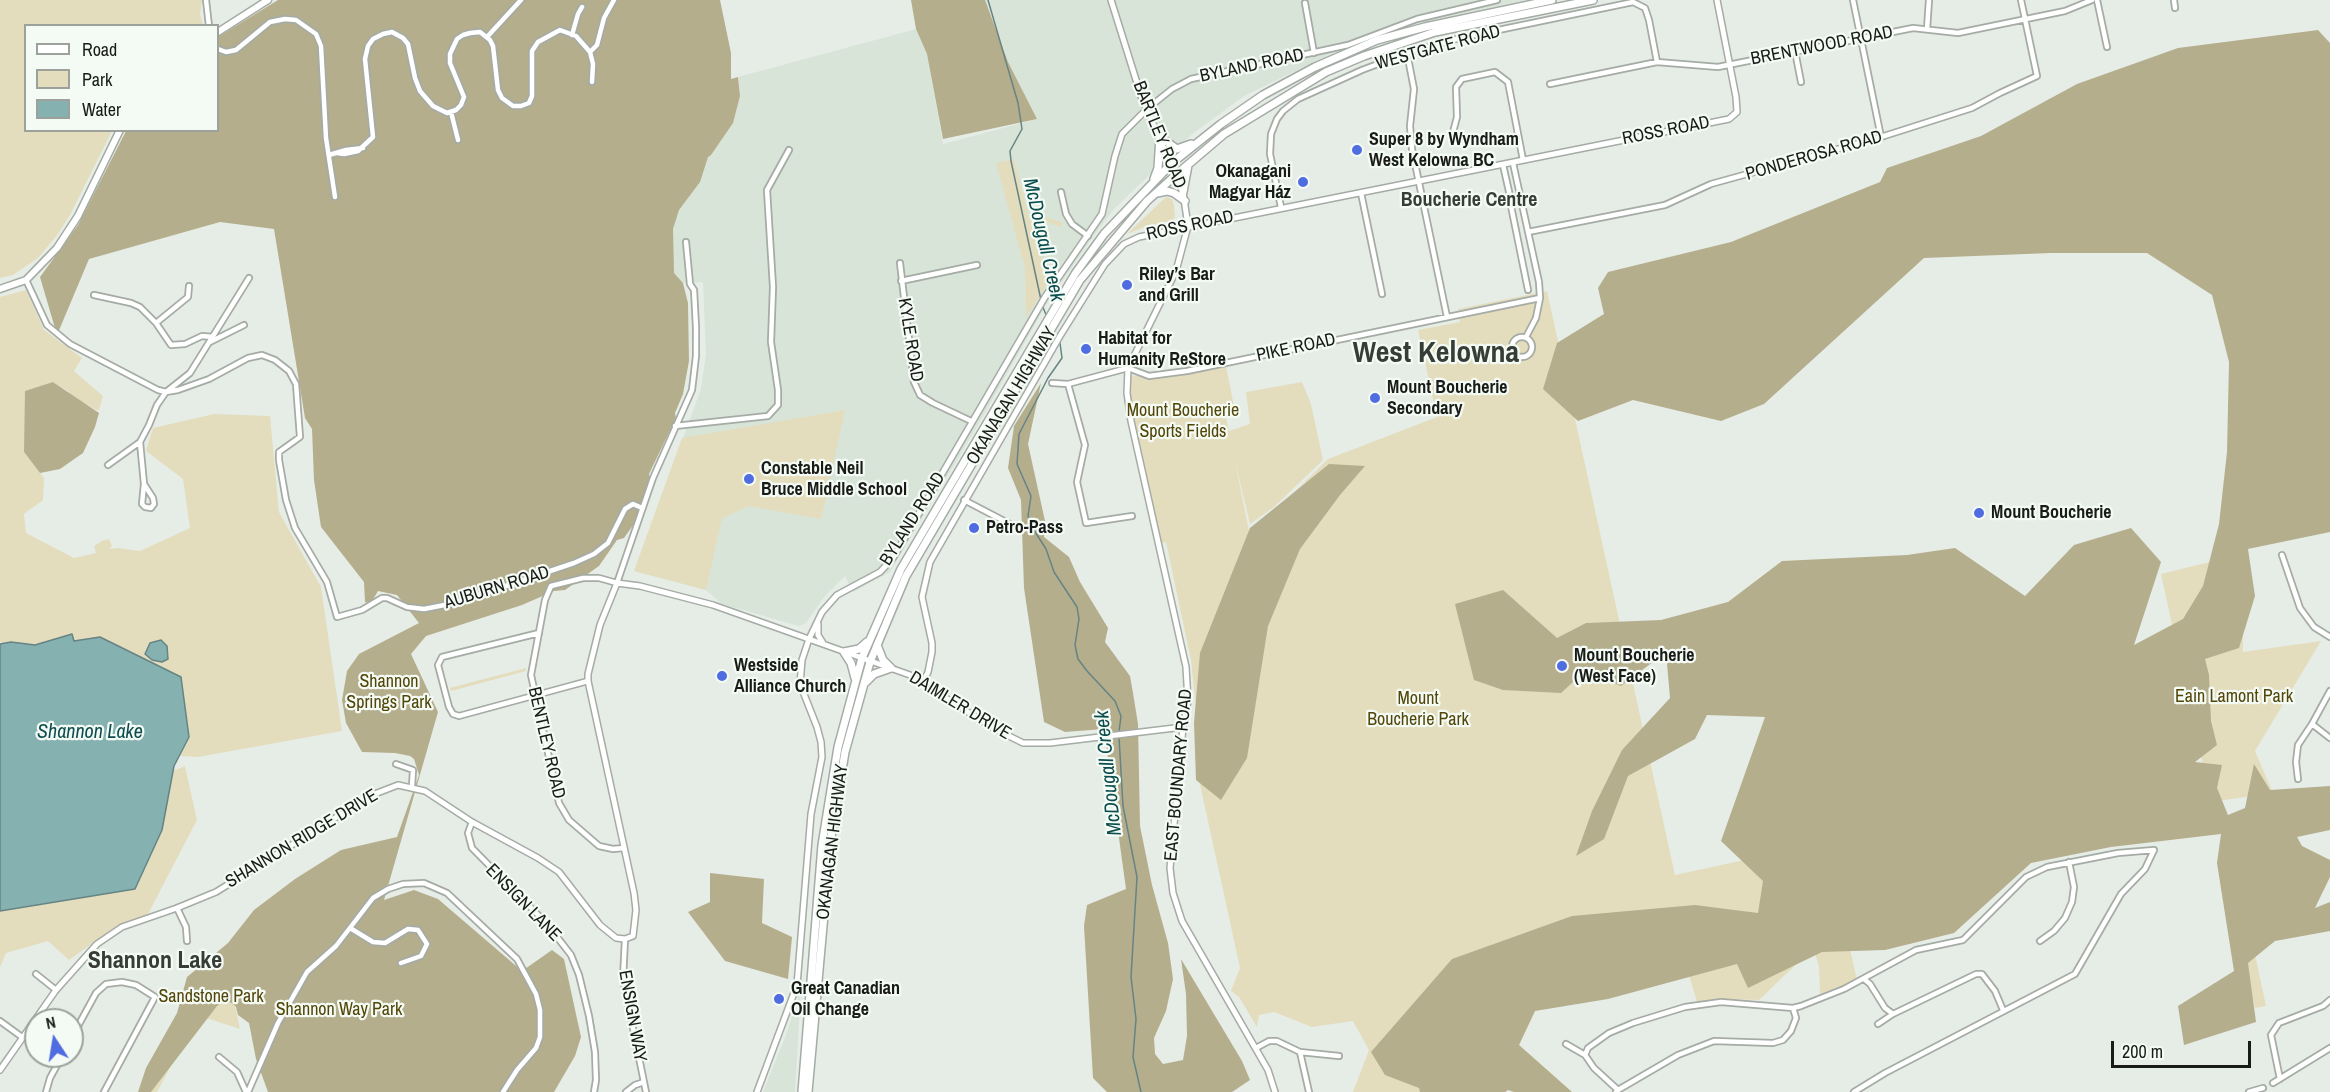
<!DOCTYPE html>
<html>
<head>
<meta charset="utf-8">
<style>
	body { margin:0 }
	#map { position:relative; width:2330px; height:1092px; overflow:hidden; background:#e6ede7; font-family:"Archivo Narrow",sans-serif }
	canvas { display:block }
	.legend { position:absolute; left:24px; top:24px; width:195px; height:108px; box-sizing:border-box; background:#f4faf4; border:2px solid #9ca19c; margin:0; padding:8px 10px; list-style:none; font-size:18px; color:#191b19 }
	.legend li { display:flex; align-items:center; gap:12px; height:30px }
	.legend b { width:30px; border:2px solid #9ca19c }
	.north { position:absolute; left:24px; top:1008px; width:60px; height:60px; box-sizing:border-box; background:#f4faf4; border:2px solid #9ca19c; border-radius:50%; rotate:348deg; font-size:16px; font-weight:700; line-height:24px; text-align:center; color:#191b19 }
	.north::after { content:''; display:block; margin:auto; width:21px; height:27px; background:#506ce1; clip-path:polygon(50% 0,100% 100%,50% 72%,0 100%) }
	.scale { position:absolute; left:2111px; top:1041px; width:140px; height:27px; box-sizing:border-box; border:3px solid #191b19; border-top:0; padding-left:8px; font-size:18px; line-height:21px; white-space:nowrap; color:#191b19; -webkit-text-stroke:4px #f4faf4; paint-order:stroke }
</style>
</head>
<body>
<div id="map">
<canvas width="2330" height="1092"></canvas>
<ul class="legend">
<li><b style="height:8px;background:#fff"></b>Road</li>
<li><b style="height:16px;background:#e4ddbd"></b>Park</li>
<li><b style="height:16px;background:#86b1b1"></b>Water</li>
</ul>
<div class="north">N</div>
<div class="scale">200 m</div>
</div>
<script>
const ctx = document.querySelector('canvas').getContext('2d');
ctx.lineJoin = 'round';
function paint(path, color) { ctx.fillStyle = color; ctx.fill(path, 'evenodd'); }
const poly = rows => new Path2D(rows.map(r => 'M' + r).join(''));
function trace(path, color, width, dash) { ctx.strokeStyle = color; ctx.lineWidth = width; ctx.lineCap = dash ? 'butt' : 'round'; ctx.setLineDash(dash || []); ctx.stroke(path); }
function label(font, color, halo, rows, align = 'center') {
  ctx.font = font + ' "Archivo Narrow",sans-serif'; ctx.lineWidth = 4.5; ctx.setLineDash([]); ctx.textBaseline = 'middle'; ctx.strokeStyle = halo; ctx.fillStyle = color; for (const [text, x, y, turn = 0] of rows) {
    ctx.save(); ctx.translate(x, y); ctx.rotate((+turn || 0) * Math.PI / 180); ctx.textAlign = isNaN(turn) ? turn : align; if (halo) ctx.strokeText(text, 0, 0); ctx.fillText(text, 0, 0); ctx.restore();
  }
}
const built = poly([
	[985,0,1525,0,1419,23,1337,51,1244,96,1191,135,1114,209,1090,241,1046,305,978,425,890,572,853,592,845,576,824,597,806,623,799,626,722,604,706,590,634,571,701,389,706,354,703,282,683,283,663,261,654,220,740,96,738,77,916,29,927,54,943,144,1037,119,1008,62],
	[801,988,795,1092,763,1092,786,1035]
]);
const green = poly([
	[0,0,202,0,200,14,203,25,26,26,26,130,112,131,70,215,58,234,38,258,13,275,0,278],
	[1014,159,1030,221,1045,217,1061,222,1062,227,1045,222,1031,225,1044,265,1047,284,1026,318,1025,268,996,163],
	[1166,197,1172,199,1174,206,1175,217,1173,221,1144,227,1127,234],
	[26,290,44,330,82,358,74,371,103,396,99,410,96,410,88,405,77,404,68,391,53,382,24,452,44,478,43,500,24,514,26,533,74,558,96,553,94,546,102,541,109,539,112,546,109,549,118,548,140,551,190,528,183,479,146,451,153,428,214,414,270,416,279,512,321,587,342,731,198,757,180,756,189,737,100,637,74,642,72,634,35,645,11,642,2,645,0,641,0,297],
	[1547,291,1675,875,1832,841,1848,940,1857,980,1820,994,1819,966,1813,948,1759,1000,1726,999,1697,1002,1689,975,1535,1011,1519,1045,1572,1092,1514,1092,1508,1090,1506,1092,1353,1092,1369,1050,1353,1021,1312,1027,1274,1012,1259,1015,1257,1027,1239,997,1231,991,1240,968,1196,766,1196,708,1191,660,1166,542,1155,545,1129,422,1129,376,1186,373,1216,366,1216,368,1226,366,1236,416,1226,418,1229,431,1250,424,1246,392,1302,382,1311,404,1323,460,1274,507,1250,524,1235,461,1250,536,1328,459,1437,417,1418,330,1460,322,1458,309],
	[845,410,821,519,749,506,722,518,706,590,634,571,682,438],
	[2242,554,2243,652,2321,641,2255,751,2273,793,2211,802,2161,574],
	[526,668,526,671,451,691,450,688],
	[185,766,197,820,148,914,118,925,69,960,48,941,6,953,0,967,0,911,136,889,162,830,173,771],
	[2252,940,2266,1006,2255,1008,2240,942],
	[225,960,240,1029,206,1018,183,1043,157,1092,141,1092]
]);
const forest = poly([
	[278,0,720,0,731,53,731,79,738,77,740,96,733,123,711,155,708,157,700,182,679,210,673,229,674,273,683,283,688,303,689,361,683,394,675,413,676,418,649,474,651,482,634,524,624,538,617,540,599,566,565,590,554,591,522,605,426,636,411,654,438,712,384,900,414,890,438,899,522,971,552,950,564,959,581,1037,575,1056,554,1092,268,1092,256,1059,249,1023,238,1015,236,1007,232,1003,224,1001,217,1006,151,1092,138,1092,146,1068,177,1013,187,977,228,943,254,910,295,879,341,850,397,837,419,775,414,759,410,756,395,753,362,752,346,723,342,700,347,671,359,654,419,623,397,595,378,591,371,603,365,602,364,582,321,527,314,480,312,429,305,418,274,229,220,222,89,259,57,335,40,277,78,225,126,131,218,130,218,37],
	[911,0,985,0,1008,62,1037,119,943,139,927,54,916,29],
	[2318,30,2330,43,2330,532,2248,549,2255,596,2239,648,2205,659,2209,675,2211,721,2217,745,2195,762,2222,765,2217,788,2228,815,2245,808,2254,764,2270,790,2330,786,2330,830,2297,837,2302,846,2330,860,2330,877,2315,908,2330,902,2330,931,2275,941,2248,963,2256,1022,2184,1045,2178,1006,2234,971,2217,863,2221,834,2111,847,2031,863,1954,933,1885,950,1822,952,1748,988,1737,964,1608,999,1535,1011,1519,1045,1572,1092,1514,1092,1508,1090,1505,1092,1420,1092,1419,1088,1385,1075,1371,1052,1452,959,1572,916,1695,905,1758,913,1763,881,1721,841,1765,717,1707,715,1695,739,1628,776,1604,839,1576,856,1592,811,1622,750,1670,698,1666,652,1621,686,1585,671,1561,693,1503,690,1474,680,1455,604,1503,590,1557,638,1586,623,1661,620,1728,602,1782,561,1907,555,1955,548,2025,596,2074,545,2131,528,2161,562,2134,645,2183,619,2203,586,2219,524,2227,452,2229,362,2212,295,2147,253,2051,253,1924,258,1764,404,1721,421,1633,400,1578,421,1543,389,1557,343,1604,314,1598,288,1608,272,1731,242,1880,182,1887,168,1981,136,2077,84,2178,48],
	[53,382,99,413,95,427,83,453,60,469,40,473,24,452,25,391],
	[1041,383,1028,444,1045,521,1044,537,1069,557,1080,582,1108,628,1105,642,1130,676,1133,693,1138,724,1140,826,1152,885,1168,943,1173,979,1166,1011,1154,1038,1155,1054,1163,1064,1183,1060,1187,1036,1186,994,1181,959,1242,1061,1250,1080,1232,1092,1107,1092,1093,1078,1084,926,1087,905,1126,889,1104,729,1065,732,1044,722,1024,588,1021,500,1008,468,1014,426],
	[1329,464,1365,466,1340,495,1300,549,1268,626,1247,758,1221,800,1196,780,1194,723,1200,653,1250,528],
	[710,873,764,879,762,923,792,937,788,979,725,961,688,912,710,902]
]);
const water = poly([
	[72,634,74,641,100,637,181,677,189,737,174,766,162,830,135,889,0,911,0,644,11,642,35,645,72,634],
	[161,640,167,646,168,659,162,662,152,660,145,654,150,643,161,640]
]);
const stream = poly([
	[988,0,1018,103,1022,129,1010,151,1011,161,1041,300],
	[1042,305,1047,317],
	[1060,343,1062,358,1048,378,1019,434,1017,464,1031,496,1028,516,1032,527,1046,549,1054,572,1077,607,1079,619,1075,645,1078,659,1087,671,1115,701,1121,716,1119,732],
	[1119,737,1123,806,1137,877,1131,977,1136,1019,1133,1057,1141,1092]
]);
const minor = poly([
	[206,0,209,26],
	[1853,0,1881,137],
	[2097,0,2107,47],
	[2174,0,2175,8],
	[1305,3,1314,53],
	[1927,29,1929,0],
	[572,35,578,14,582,7],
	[487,37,521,0],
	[218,49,226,52,236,50,270,22,285,19,296,20,316,34,321,46,326,138,335,197],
	[1795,51,1801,82],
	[590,52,597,45,604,18,614,0],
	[1407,53,1414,89,1410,126,1412,149,1447,317],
	[1550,84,1657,62,1718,67,1913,28,1958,33,2065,11,2092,0],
	[1147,109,1172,89,1191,79,1348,45,1417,19,1497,0],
	[451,112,458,140],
	[1453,132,1457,117,1456,87,1462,79,1495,72,1508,82,1523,160],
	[337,153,344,154,358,151,373,137,365,59,368,46,373,39,383,34,392,32,403,38,408,44,415,78,420,91,433,106,447,113,456,110,461,105,464,97,450,63,450,54,457,39,463,35,470,33,480,32,490,40,493,46,498,90,502,98,513,106,521,106,529,103,532,96,532,51,538,42,560,30,576,36,590,52,593,64,592,82],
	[329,155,346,150,363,148],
	[1513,163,1539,282,1540,298,1536,318,1526,337],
	[1503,165,1510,196],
	[1061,192,1066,214,1072,224,1088,236],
	[1361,193,1382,294],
	[1511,206,1528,290],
	[1281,207,1270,154,1271,134,1277,119,1283,111,1298,99,1362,70,1407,53,1460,38,1633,2,1645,8,1649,20,1657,62],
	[1528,232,1665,205,1711,184,1881,137,1972,108,2000,93,2037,76,2021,0],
	[900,263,914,382,920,395,933,403,971,421],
	[26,280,47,325,70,344,158,390,166,392,178,390,209,379,248,358,262,355,275,360,289,371,296,384,300,437,279,452,279,460,286,500,295,528,327,582,337,617,362,610,382,598,387,598,407,607,424,609,455,603,574,563,594,554,608,543,625,509,633,504,642,508],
	[901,281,977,265],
	[94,295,131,303,140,307,156,323,171,345,185,344,202,336,213,337],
	[156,323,188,297,189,286],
	'1512 347a10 10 0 1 1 20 0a10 10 0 1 1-20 0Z',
	[210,342,244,325],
	[1052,383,1068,384],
	[675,426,768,416,778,405,778,390,771,342,773,287,767,190,789,150],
	[108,465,140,442],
	[144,484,153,498,154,504,151,508,145,507,142,504,144,484,140,442,149,425,157,405,166,392,190,373,249,278],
	[964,500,1010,524],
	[1132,516,1086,523,1077,482,1085,445,1068,384,1128,368,1149,376,1187,371,1540,298],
	[2282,555,2300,608,2314,627,2330,637],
	[539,633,442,657,438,665,449,707,453,714,459,716,588,681],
	[2330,691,2312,724,2330,738],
	[396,764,413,770,412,786],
	[2298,779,2296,762,2298,745,2312,724],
	[472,822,468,833,472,848,547,924,571,955,579,975,589,1016,595,1052,596,1080,594,1092],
	[624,848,613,849,599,846,569,820,559,803,531,675,545,600,551,586,583,578,599,578,617,583,653,478,692,390,696,356,696,327,694,290,690,284,686,242],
	[177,908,186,927,187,941],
	[350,928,373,942,385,943,408,929,418,930,427,944,421,956,401,963],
	[625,939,623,979,646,1092],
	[2040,941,2054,931,2065,918,2072,902,2074,887,2069,862],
	[36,974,56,990],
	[1864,979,1870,984,1885,1008,1893,1014],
	[0,1021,22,1037],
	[1878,1024,1893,1014,1976,974,1982,974,1995,991,2003,1010],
	[72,1037,96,993,106,984,122,982,136,985,155,997,104,1092],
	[1566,1044,1585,1055],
	[1256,1048,1269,1041,1277,1041,1300,1052,1309,1092],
	[1300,1052,1339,1056],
	[219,1057,237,1072,246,1092],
	[2280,1079,2271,1035,2279,1023,2323,1006,2330,1000],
	[2273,1083,2330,1048],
	[1618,1090,1678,1055,1714,1041,1773,1043,1783,1040,1791,1031,1796,1018,1793,1008],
	[46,1092,50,1078,62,1056],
	[248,1092,278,1023,307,972,336,946,373,898,388,889,403,884,424,883,447,893,517,959,536,994,540,1010,540,1037,536,1048,517,1070,503,1092],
	[626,1092,635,1085,644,1082],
	[1616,1092,1618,1090,1594,1068,1585,1055,1588,1048,1609,1033,1633,1023,1685,1007,1721,1002,1793,1008,1801,1006,1844,989,1916,950,1963,940,2026,877,2047,867,2118,853,2154,850,2145,869,2121,894,2075,974,1885,1073,1854,1092],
	[2249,1092,2263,1088]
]);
const tertiary = poly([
	[1111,0,1142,99,1183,192,1188,226,1176,271,1128,368,1127,393,1131,421,1186,667,1188,701,1183,727,1170,868,1173,893,1182,921,1268,1070,1275,1092],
	[818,624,818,635,823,643],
	[923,683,928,672,932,652,932,643,922,597,930,562,1060,336,1105,264,1124,244,1139,237,1729,119,1737,112,1736,97,1717,0],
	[0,1070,56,990,97,944,122,927,177,908,216,892,372,795,398,785,425,791,472,822,538,858,559,872,600,925,616,938,625,939,633,936,636,910,634,893,588,681,588,674,600,625,617,583,640,586,713,605,910,675,993,728,1023,743,1050,743,1183,727],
	[757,1092,797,985,811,814,822,757,821,742,817,727,800,684,802,660,809,639,822,612,837,595,880,572,893,558,1045,297,1102,214,1115,156,1122,134,1147,109]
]);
const secondary = poly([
	[218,32,268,0],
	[0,289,26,280,57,248,78,216,120,130]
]);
const trunk = poly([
	[1160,137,1177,149,1191,144],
	[1154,179,1158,168,1160,137],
	[1183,192,1188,165],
	[1157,193,1167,191,1174,193,1185,201],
	[877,645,883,660,891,668],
	[855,678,851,663,844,652,859,649,867,642],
	[866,682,874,674,891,668],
	[802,1092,822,845,838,747,862,658,901,569,1075,274,1104,234,1172,163,1221,124,1263,95,1315,67,1377,40,1425,27,1552,0],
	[808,1092,831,837,845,752,870,662,906,576,1080,280,1147,201,1177,174,1224,134,1326,72,1364,56,1435,32,1593,0]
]);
const markers = [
	[1357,150,6,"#506ce1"],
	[1303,182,6,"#506ce1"],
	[1127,285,6,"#506ce1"],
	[1086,349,6,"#506ce1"],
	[1375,398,6,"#506ce1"],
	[749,479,6,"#506ce1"],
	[1979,513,6,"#506ce1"],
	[974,528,6,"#506ce1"],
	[1562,666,6,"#506ce1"],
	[722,676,6,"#506ce1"],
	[779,999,6,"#506ce1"]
];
const streetNames = [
	["BRENTWOOD ROAD",1822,46,-11],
	["WESTGATE ROAD",1438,48,-15],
	["BYLAND ROAD",1252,66,-12],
	["ROSS ROAD",1666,131,-11],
	["BARTLEY ROAD",1159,135,68],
	["PONDEROSA ROAD",1814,156,-16],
	["ROSS ROAD",1190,226,-12],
	["KYLE ROAD",910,340,81],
	["PIKE ROAD",1296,348,-12],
	["OKANAGAN HIGHWAY",1012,396,-59],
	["BYLAND ROAD",913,519,-58],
	["AUBURN ROAD",497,588,-17],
	["DAIMLER DRIVE",960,706,31],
	["BENTLEY ROAD",546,743,77],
	["EAST BOUNDARY ROAD",1179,775,-85],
	["SHANNON RIDGE DRIVE",302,839,-31],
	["OKANAGAN HIGHWAY",833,842,-83],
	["ENSIGN LANE",523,903,46],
	["ENSIGN WAY",632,1016,80]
];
const poiNames = [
	["Super 8 by Wyndham",1369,140],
	["West Kelowna BC",1369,161],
	["Okanagani",1291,172,"right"],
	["Magyar Ház",1291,193,"right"],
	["Riley’s Bar",1139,275],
	["and Grill",1139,296],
	["Habitat for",1098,339],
	["Humanity ReStore",1098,360],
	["Mount Boucherie",1387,388],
	["Secondary",1387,409],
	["Constable Neil",761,469],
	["Bruce Middle School",761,490],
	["Mount Boucherie",1991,513],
	["Petro-Pass",986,528],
	["Mount Boucherie",1574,656],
	["(West Face)",1574,677],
	["Westside",734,666],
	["Alliance Church",734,687],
	["Great Canadian",791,989],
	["Oil Change",791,1010]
];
const parkNames = [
	["Mount Boucherie",1183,411],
	["Sports Fields",1183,432],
	["Shannon",389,682],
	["Springs Park",389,703],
	["Eain Lamont Park",2234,697],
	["Mount",1418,699],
	["Boucherie Park",1418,720],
	["Sandstone Park",211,997],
	["Shannon Way Park",339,1010]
];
const neighbourhoodNames = [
	["Boucherie Centre",1469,201]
];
const waterNames = [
	["McDougall Creek",1043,240,77],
	["Shannon Lake",90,733],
	["McDougall Creek",1109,773,-96]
];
const districtNames = [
	["Shannon Lake",155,962]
];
const townNames = [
	["West Kelowna",1436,354]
];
paint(built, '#d8e4d8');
paint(green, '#e4ddbd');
paint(forest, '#b5ae8d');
paint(water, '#86b1b1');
trace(water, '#658483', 1.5);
trace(stream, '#658483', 1.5);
trace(minor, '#a5aba5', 8);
trace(tertiary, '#a5aba5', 8);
trace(secondary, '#a5aba5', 9);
trace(trunk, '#a5aba5', 10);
trace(minor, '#fff', 4.5);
trace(tertiary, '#fff', 5);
trace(secondary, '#fff', 6);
trace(trunk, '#fff', 7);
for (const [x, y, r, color] of markers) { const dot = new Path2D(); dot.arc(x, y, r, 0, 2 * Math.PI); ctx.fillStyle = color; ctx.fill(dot); trace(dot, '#f4faf4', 2); }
label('18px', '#191b19', '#f4faf4', streetNames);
label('bold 18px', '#191b19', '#f4faf4', poiNames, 'left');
label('18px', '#514508', '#f4faf4', parkNames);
label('bold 20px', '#373c37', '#f4faf4', neighbourhoodNames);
label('italic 20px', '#0b4d4d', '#f4faf4', waterNames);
label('bold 24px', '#373c37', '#f4faf4', districtNames);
label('bold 30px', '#373c37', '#f4faf4', townNames);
</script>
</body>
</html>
